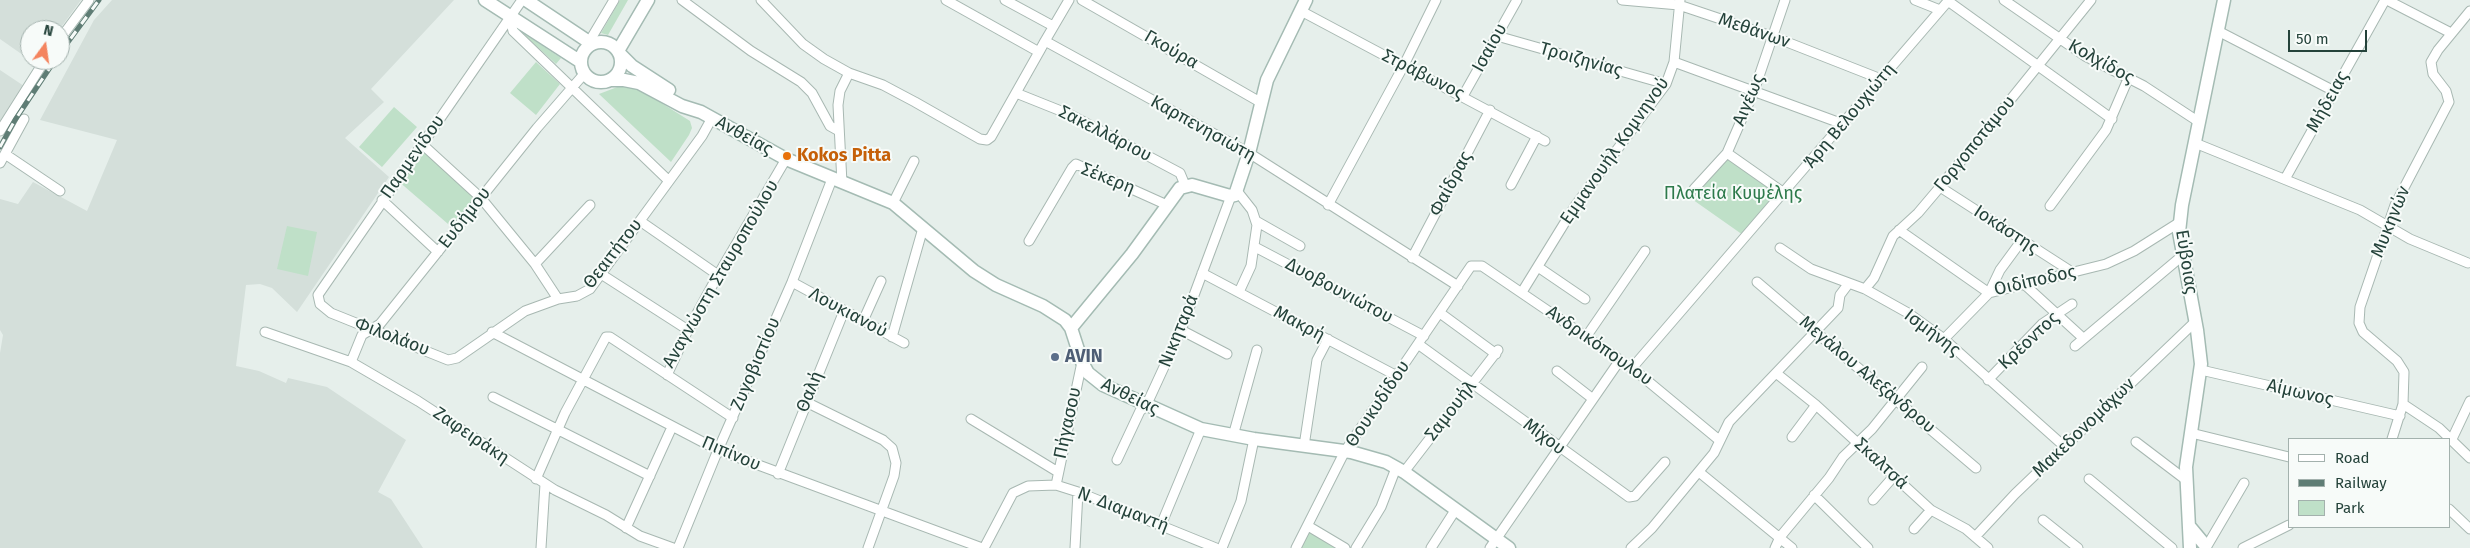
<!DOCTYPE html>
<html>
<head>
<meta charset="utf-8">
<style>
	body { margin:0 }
	#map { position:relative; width:2470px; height:548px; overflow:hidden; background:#e6efeb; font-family:"Fira Sans",sans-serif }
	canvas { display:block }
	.legend { position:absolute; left:2288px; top:438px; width:162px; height:90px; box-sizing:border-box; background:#f7fbf9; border:1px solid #a3b1ad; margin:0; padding:6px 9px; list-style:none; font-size:15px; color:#24423a }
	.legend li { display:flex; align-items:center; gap:10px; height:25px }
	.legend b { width:25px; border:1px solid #a3b1ad }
	.north { position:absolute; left:20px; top:20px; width:50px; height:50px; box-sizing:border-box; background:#f7fbf9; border:1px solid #a3b1ad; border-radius:50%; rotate:14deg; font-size:14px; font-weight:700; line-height:20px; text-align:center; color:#24423a }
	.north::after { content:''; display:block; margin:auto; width:18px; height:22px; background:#f4845f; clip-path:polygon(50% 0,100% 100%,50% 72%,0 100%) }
	.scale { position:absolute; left:2288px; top:30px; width:79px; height:22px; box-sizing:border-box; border:2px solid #24423a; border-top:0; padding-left:6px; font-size:15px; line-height:18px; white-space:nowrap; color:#24423a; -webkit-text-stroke:4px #f7fbf9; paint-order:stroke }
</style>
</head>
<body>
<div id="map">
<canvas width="2470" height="548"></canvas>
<ul class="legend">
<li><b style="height:6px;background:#fff"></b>Road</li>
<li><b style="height:6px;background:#5f7d75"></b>Railway</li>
<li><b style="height:14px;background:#bfe0c8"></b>Park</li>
</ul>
<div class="north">N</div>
<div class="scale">50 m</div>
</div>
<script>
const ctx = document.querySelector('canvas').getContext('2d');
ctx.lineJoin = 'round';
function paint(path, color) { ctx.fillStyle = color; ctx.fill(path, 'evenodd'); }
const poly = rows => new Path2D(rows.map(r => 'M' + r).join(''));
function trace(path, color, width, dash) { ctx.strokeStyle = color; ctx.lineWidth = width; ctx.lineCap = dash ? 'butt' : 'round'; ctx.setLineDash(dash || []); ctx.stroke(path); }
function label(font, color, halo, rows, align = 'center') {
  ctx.font = font + ' "Fira Sans",sans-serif'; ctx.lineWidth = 4; ctx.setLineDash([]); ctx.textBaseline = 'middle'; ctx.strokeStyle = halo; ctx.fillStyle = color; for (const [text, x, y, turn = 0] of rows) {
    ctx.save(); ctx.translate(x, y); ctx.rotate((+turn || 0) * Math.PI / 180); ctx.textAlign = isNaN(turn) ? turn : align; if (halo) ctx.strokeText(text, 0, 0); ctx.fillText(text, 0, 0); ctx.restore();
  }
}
const built = poly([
	[0,0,81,0,59,30,30,30,30,60,0,39],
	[112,0,454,0,371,89,384,102,345,138,389,177,297,312,272,288,260,284,246,285,236,366,259,371,286,383,288,378,327,387,406,440,378,492,391,499,423,548,0,548,0,353,3,335,0,330,0,199,18,204,33,182,87,211,117,140,40,120,94,20],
	[0,70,24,86,0,127]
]);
const green = poly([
	[620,0,628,0,608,35,601,33],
	[520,31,561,58,556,64],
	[536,62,560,84,536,115,510,93],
	[620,86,636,87,690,121,692,128,689,135,671,162,599,94],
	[394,107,417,127,382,167,359,147],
	[422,144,481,198,455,230,397,180],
	[1727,157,1779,193,1743,235,1689,197],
	[287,226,317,232,308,276,277,269],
	[1308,526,1338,544,1335,548,1296,548]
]);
const minor = poly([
	[522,0,318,295,320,304,331,313,448,360,457,358,525,311,558,299,577,296,590,289,702,136,712,118],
	[682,0,751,51,801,82,812,93,830,126,839,131],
	[761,0,803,44,824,59,849,73,883,85,915,102,980,139,987,140,991,137,1039,52],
	[946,0,1039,52,1045,41,1249,153,1458,286],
	[1005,0,1053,26],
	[1082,0,1260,102],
	[1622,0,1679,5,1774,37,1881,79],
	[1915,0,1940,10],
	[2004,0,2085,56,2144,86,2199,122],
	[2387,0,2451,33],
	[1948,1,2112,119],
	[1301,11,1545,141],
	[510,17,513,31,669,181],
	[2218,31,2334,91],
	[1497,36,1666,84],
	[60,39,89,0],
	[1045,41,1069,0],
	[589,42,614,0],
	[1674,62,1843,124],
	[1016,93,1071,115,1180,173,1185,185],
	[1463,96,1517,0],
	[0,131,45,60],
	[2195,143,2360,210,2410,239,2468,263],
	[422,144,481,198,535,264,558,299],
	[1727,153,1784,193],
	[5,154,60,191],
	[0,163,24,119],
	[2285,179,2385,0],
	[842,183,838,105,840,91,849,73],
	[1511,185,1537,136],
	[1940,187,2072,272],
	[1694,189,1727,153,1754,91,1785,0],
	[1237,191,1252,210,1257,225,1251,266,1239,292],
	[382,200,438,252],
	[893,203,914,161],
	[1328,205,1404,65,1436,0],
	[2050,206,2106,130,2128,79],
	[640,221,718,275],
	[1256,221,1300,246],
	[1899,230,1989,293,2106,264,2134,251,2180,222],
	[1029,241,1072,168,1076,164,1167,205],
	[1255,247,1424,336],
	[1780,248,1811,269,1865,289,1908,313,1944,339,2065,447],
	[1412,258,1490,110],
	[535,264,590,205],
	[1538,267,1585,299],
	[1202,273,1397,376],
	[601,274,688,330],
	[792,282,904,343],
	[1757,282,1976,468],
	[2024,284,2083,338],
	[1865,289,1874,278,1893,236,1918,213,1940,187,2091,0],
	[1522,292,1575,206,1666,84,1674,62,1680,0],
	[1440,313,1496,354],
	[863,321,881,281],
	[1181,330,1227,354],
	[265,332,351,362,418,401,555,490,606,515,640,536,673,548],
	[492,332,718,450,982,548],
	[892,337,923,228],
	[1586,337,1645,251],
	[1944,339,1989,293,2000,270,2022,240],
	[1418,344,1629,497,1635,496,1665,462],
	[2075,346,2182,256],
	[351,362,362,335,380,324,537,128,584,74],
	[1632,368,1949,0],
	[2201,370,2400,416],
	[1557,371,1593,399],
	[1776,373,1816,405,1931,510,1966,529,1988,548],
	[667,375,688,330,718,275,786,159],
	[1988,380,2042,324,2072,304],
	[493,397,650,476],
	[806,402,883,440,892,448,896,463,894,476,868,548],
	[2403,404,2439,428,2470,458],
	[971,419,1058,472],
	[2191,433,2289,457],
	[1233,436,1257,350],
	[1792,437,1816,405],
	[2392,439,2403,404,2404,372,2397,361,2363,332,2359,323,2360,307,2395,205,2449,102,2446,91,2433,74,2431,62,2438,50,2470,11],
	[2452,439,2470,401],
	[2136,442,2186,480],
	[1304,446,1317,360,1328,339],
	[1117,460,1140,411,1146,406,1181,330,1231,196],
	[1404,472,1498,350],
	[1699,472,1792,548],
	[778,474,844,311],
	[536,479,565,413,606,337,610,337,733,418],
	[2089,479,2172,548],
	[1056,485,1082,362],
	[1814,495,1868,548],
	[1873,500,1894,476],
	[2449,509,2470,529],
	[2043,520,2078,548],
	[1161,525,1201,429],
	[1308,526,1345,548],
	[626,528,672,427],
	[1914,529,1931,510],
	[1975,537,2015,494,2196,321],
	[2207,546,2244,483],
	[541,548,545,484],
	[678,548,718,450,792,282,832,179],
	[984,548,1013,493,1028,486,1056,485,1078,492,1216,548],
	[1075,548,1078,492],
	[1222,548,1241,501,1254,439],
	[1296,548,1345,451,1471,266,1482,266,1632,368,1719,440],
	[1356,548,1381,507,1396,468],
	[1431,548,1456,509],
	[1490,548,1620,360],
	[1631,548,1652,528,1714,453,1729,422,1838,308,1840,295,1849,283],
	[1775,548,1780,537,1829,478,1843,457,1872,429,1922,367],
	[2243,548,2289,525]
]);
const secondary = poly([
	[485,0,581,62],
	[526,0,592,44],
	'581 62a20 20 0 1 1 40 0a20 20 0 1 1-40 0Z',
	[618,51,648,0],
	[620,54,632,66,669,90],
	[610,80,624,80,639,83,682,106,701,112,786,159,893,203,974,271,996,285,1043,306,1065,320,1071,328,1082,362,1088,373,1103,385,1201,429,1254,439,1351,452,1386,462,1404,472,1509,548],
	[1071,328,1132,254,1180,188,1192,185,1230,196,1235,195,1249,153,1267,80,1306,0],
	[2190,527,2205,545],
	[2190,548,2186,467,2201,364,2197,330,2179,232,2182,205,2224,0]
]);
const rail = poly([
	[60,53,99,0],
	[0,147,15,120,55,60]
]);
const markers = [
	[787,156,5,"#e8710a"],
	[1055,357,5,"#5c6f8a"]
];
const streetNames = [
	["Μεθάνων",1754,31,19],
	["Ισαίου",1490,48,-61],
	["Γκούρα",1171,50,30],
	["Τροιζηνίας",1581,60,16],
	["Κολχίδος",2101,62,29],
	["Στράβωνος",1423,75,27],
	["Αιγέως",1749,100,-67],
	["Μήδειας",2328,102,-61],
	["Άρη Βελουχιώτη",1850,116,-50],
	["Καρπενησιώτη",1203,129,29],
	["Σακελλάριου",1105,134,27],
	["Ανθείας",744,136,29],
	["Γοργοποτάμου",1975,144,-51],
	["Εμμανουήλ Κομνηνού",1615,151,-55],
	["Παρμενίδου",413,157,-55],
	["Σέκερη",1108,179,22],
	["Φαίδρας",1451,184,-62],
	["Ευδήμου",465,218,-52],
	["Μυκηνών",2391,222,-68],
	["Ιοκάστης",2006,230,33],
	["Θεαιτήτου",613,254,-52],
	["Εύβοιας",2186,262,81],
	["Αναγνώστη Σταυροπούλου",721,274,-60],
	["Οιδίποδος",2035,281,-13],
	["Δυοβουνιώτου",1339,291,28],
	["Λουκιανού",848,313,28],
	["Μακρή",1299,324,28],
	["Νικηταρά",1179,331,-68],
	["Ισμήνης",1932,333,37],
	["Φιλολάου",392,337,21],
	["Κρέοντος",2029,341,-43],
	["Ανδρικόπουλου",1599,346,35],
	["Ζυγοβιστίου",756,364,-67],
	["Μεγάλου Αλεξάνδρου",1867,375,40],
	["Θαλή",810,392,-68],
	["Αίμωνος",2300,393,13],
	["Ανθείας",1130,397,26],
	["Θουκυδίδου",1378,404,-56],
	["Σαμουήλ",1451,411,-52],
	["Πήγασου",1068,423,-78],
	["Μακεδονομάχων",2084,428,-44],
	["Ζαφειράκη",471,436,34],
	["Μίχου",1544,437,37],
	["Πιπίνου",731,454,23],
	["Σκαλτσά",1881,464,43],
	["Ν. Διαμαντή",1123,510,21]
];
const foodNames = [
	["Kokos Pitta",797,156]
];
const parkNames = [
	["Πλατεία Κυψέλης",1733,194]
];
const serviceNames = [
	["AVIN",1065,357]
];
paint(built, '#d4dfda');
paint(green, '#bfe0c8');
trace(minor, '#a8b8b2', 11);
trace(secondary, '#a4bbb3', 15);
trace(minor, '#fff', 9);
trace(secondary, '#fff', 12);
trace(rail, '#5f7d75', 5);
trace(rail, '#f7fbf9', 3, [9]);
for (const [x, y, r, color] of markers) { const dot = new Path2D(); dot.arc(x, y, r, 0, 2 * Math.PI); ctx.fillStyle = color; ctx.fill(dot); trace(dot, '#f7fbf9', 2); }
label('18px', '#24423a', '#f7fbf9', streetNames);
label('bold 18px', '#c56008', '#f7fbf9', foodNames, 'left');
label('18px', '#2d7a4b', '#f7fbf9', parkNames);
label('bold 18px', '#4e5e75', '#f7fbf9', serviceNames, 'left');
</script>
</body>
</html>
